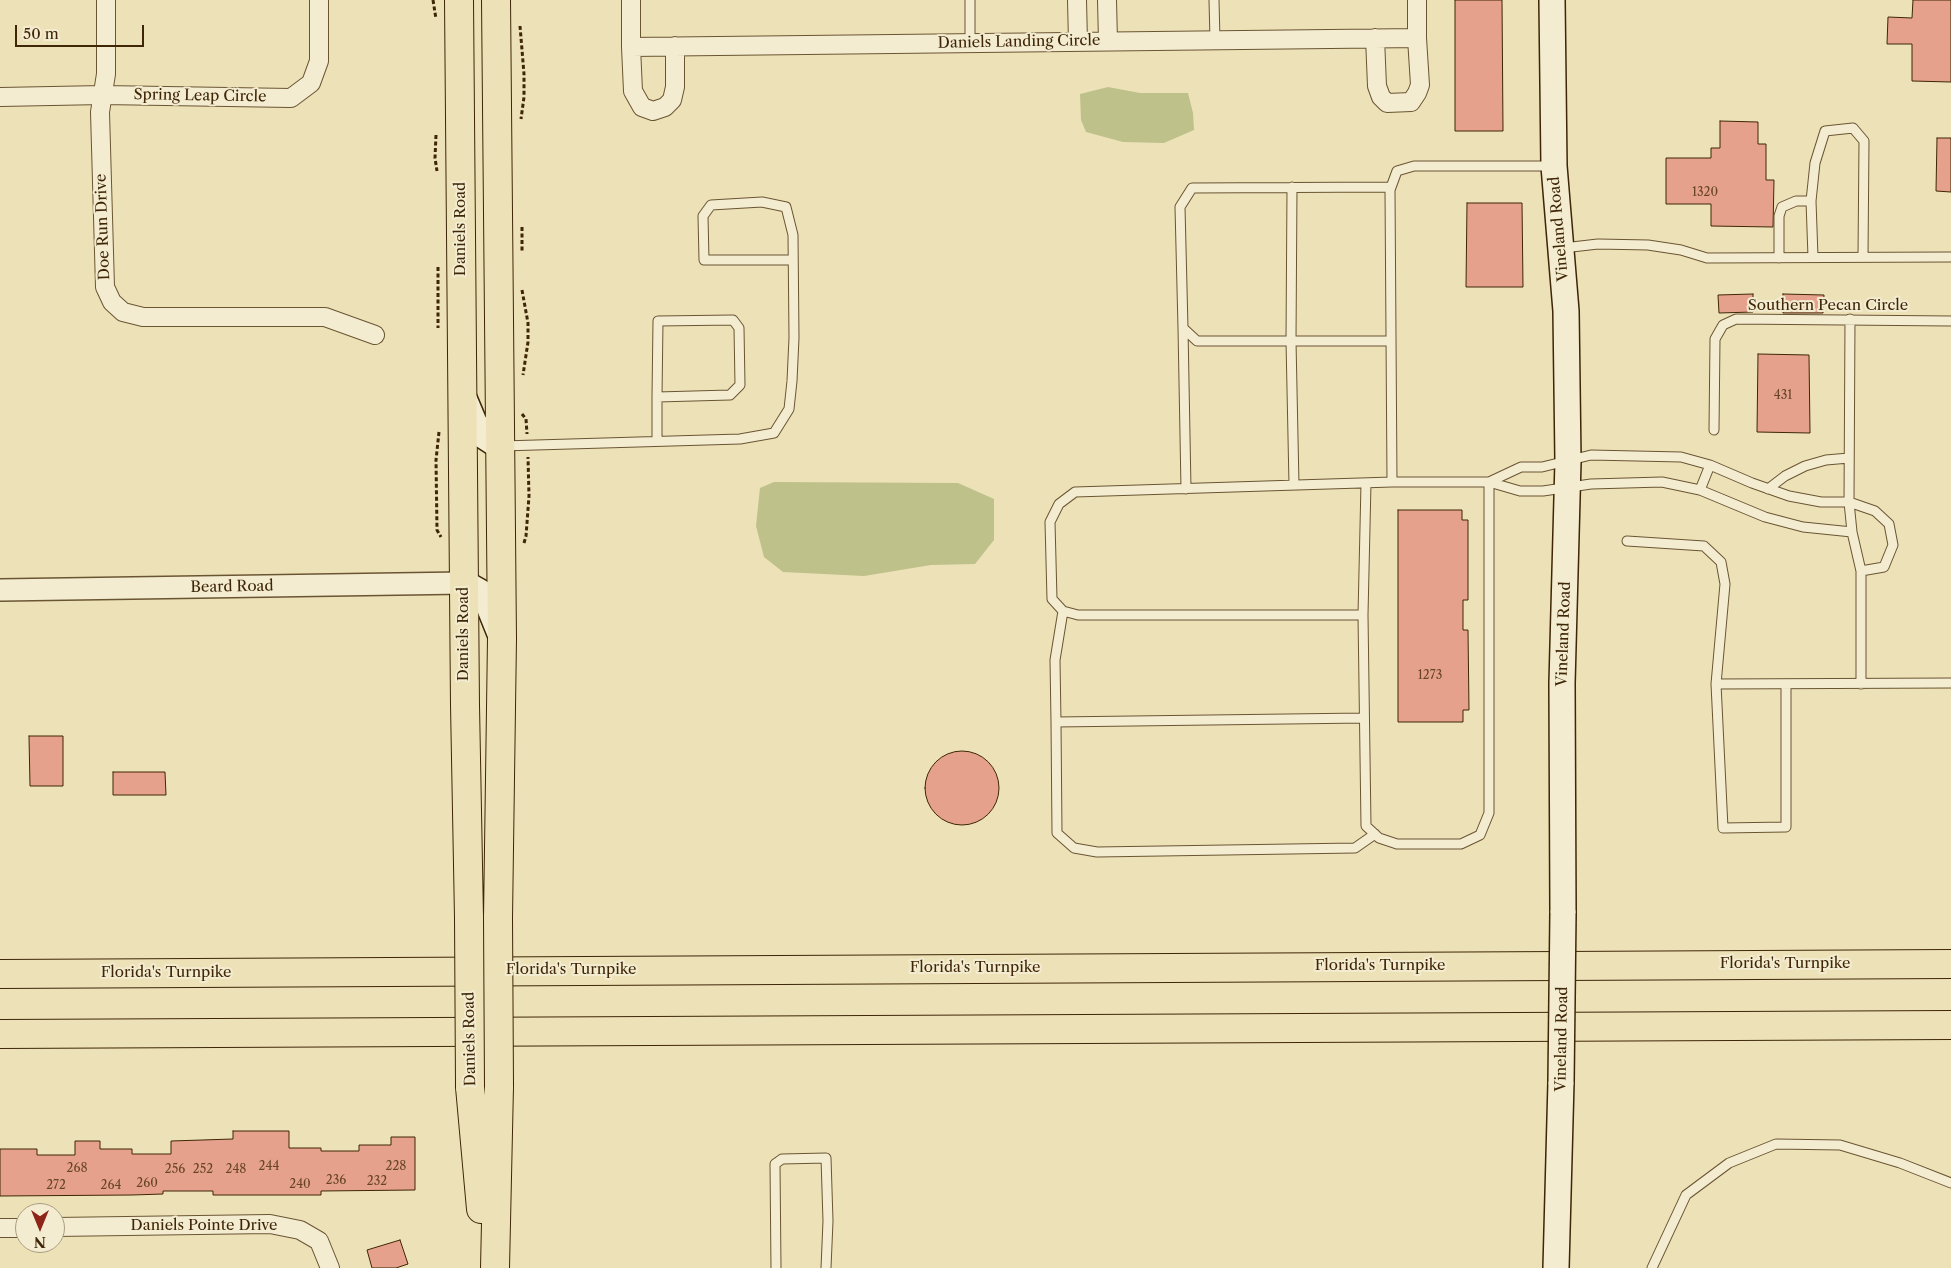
<!DOCTYPE html>
<html>
<head>
<meta charset="utf-8">
<style>
	body { margin:0 }
	#map { position:relative; width:1951px; height:1268px; overflow:hidden; background:#ede1b8; font-family:"Libre Caslon Text",serif }
	canvas { display:block }
	.north { position:absolute; left:15px; top:1203px; width:50px; height:50px; box-sizing:border-box; background:#f3ecd1; border:1px solid #ab9d80; border-radius:50%; rotate:180deg; font-size:14px; font-weight:700; line-height:20px; text-align:center; color:#3e2606 }
	.north::after { content:''; display:block; margin:auto; width:18px; height:22px; background:#8f2418; clip-path:polygon(50% 0,100% 100%,50% 72%,0 100%) }
	.scale { position:absolute; left:15px; top:25px; width:129px; height:22px; box-sizing:border-box; border:2px solid #3e2606; border-top:0; padding-left:6px; font-size:15px; line-height:18px; white-space:nowrap; color:#3e2606; -webkit-text-stroke:4px #f3ecd1; paint-order:stroke }
</style>
</head>
<body>
<div id="map">
<canvas width="1951" height="1268"></canvas>
<div class="north">N</div>
<div class="scale">50 m</div>
</div>
<script>
const ctx = document.querySelector('canvas').getContext('2d');
ctx.lineJoin = 'round';
function paint(path, color) { ctx.fillStyle = color; ctx.fill(path, 'evenodd'); }
const poly = rows => new Path2D(rows.map(r => 'M' + r).join(''));
function trace(path, color, width, dash) { ctx.strokeStyle = color; ctx.lineWidth = width; ctx.lineCap = dash ? 'butt' : 'round'; ctx.setLineDash(dash || []); ctx.stroke(path); }
function label(font, color, halo, rows, align = 'center') {
  ctx.font = font + ' "Libre Caslon Text",serif'; ctx.lineWidth = 4; ctx.setLineDash([]); ctx.textBaseline = 'middle'; ctx.strokeStyle = halo; ctx.fillStyle = color; for (const [text, x, y, turn = 0] of rows) {
    ctx.save(); ctx.translate(x, y); ctx.rotate((+turn || 0) * Math.PI / 180); ctx.textAlign = isNaN(turn) ? turn : align; if (halo) ctx.strokeText(text, 0, 0); ctx.fillText(text, 0, 0); ctx.restore();
  }
}
const green = poly([
	[1108,87,1140,93,1188,93,1193,113,1194,130,1164,143,1123,142,1086,132,1081,120,1080,94],
	[774,482,958,483,994,499,994,540,975,564,931,565,864,576,783,572,764,557,756,526,760,488]
]);
const building = poly([
	[1455,0,1502,0,1503,131,1455,131,1455,0],
	[1913,0,1951,0,1951,82,1912,81,1912,44,1887,44,1888,17,1912,18,1913,0],
	[1720,121,1758,122,1758,144,1766,144,1766,180,1774,180,1773,227,1711,226,1711,204,1666,204,1666,158,1711,158,1711,148,1720,148,1720,121],
	[1937,138,1951,138,1951,192,1936,191,1937,138],
	[1467,203,1522,203,1523,287,1466,287,1467,203],
	[1753,294,1753,312,1719,313,1718,295,1753,294],
	[1783,294,1824,295,1823,313,1783,313,1783,294],
	[1758,354,1809,355,1810,433,1757,432,1758,354],
	[1398,510,1462,510,1462,520,1468,520,1468,600,1463,600,1463,630,1468,630,1469,710,1463,710,1463,722,1398,722,1398,510],
	[29,736,63,736,63,786,30,786,29,736],
	'925 788a37 37 0 1 1 74 0a37 37 0 1 1-74 0Z',
	[113,772,165,772,166,795,113,795,113,772],
	[233,1131,289,1131,289,1148,321,1148,321,1151,359,1151,359,1145,391,1145,391,1137,415,1137,415,1190,321,1191,321,1195,213,1195,213,1191,163,1191,163,1194,132,1195,0,1196,0,1149,37,1149,37,1155,75,1155,75,1141,100,1141,100,1149,132,1149,132,1154,171,1154,171,1141,233,1139,233,1131],
	[400,1240,408,1264,396,1268,372,1268,367,1250,400,1240]
]);
const path = poly([
	[433,0,436,19],
	[520,26,524,74,524,97,521,119],
	[436,135,435,158,437,171],
	[522,227,522,251],
	[438,267,438,328],
	[522,290,528,323,528,342,523,375],
	[522,414,526,419,527,434],
	[439,432,436,460,437,530,441,537],
	[524,543,526,536,529,496,528,457]
]);
const service = poly([
	[970,0,970,43],
	[1214,0,1215,40],
	[1292,187,1291,341,1294,485],
	[1811,201,1815,163,1825,131,1853,128,1864,141,1863,257],
	[1563,248,1598,244,1648,245,1681,250,1707,258,1951,257],
	[1779,258,1779,216,1782,207,1796,201,1811,201,1813,257],
	[1850,319,1849,502,1852,532,1861,571,1861,684],
	[1183,328,1186,489],
	[1391,341,1197,341,1183,328,1180,207,1192,188,1391,187],
	[1714,430,1715,339,1723,325,1736,319,1951,321],
	[657,441,657,397,658,321,733,320,739,328,740,385,730,395,657,397],
	[502,446,740,439,774,433,789,409,792,381,794,338,793,235,786,207,762,202,711,205,703,216,704,260,792,260],
	[1392,482,1390,190,1397,171,1414,166,1554,166],
	[1489,482,1521,467,1542,467,1591,455,1681,457,1710,465,1752,483,1789,496,1821,502,1849,502,1875,511,1889,524,1893,545,1884,567,1861,571],
	[1366,483,1363,615,1366,826,1379,838,1397,844,1461,844,1480,835,1489,813,1489,482],
	[1768,489,1785,476,1805,466,1826,460,1849,458],
	[1700,490,1710,465],
	[1627,541,1704,546,1721,562,1725,584,1716,684,1723,828,1786,827,1786,684],
	[1363,615,1078,615,1063,611,1052,599,1050,522,1059,504,1075,492,1392,482,1489,482,1520,491,1543,491,1591,484,1662,482,1700,490,1765,517,1803,527,1852,532],
	[1716,684,1951,683],
	[1364,718,1056,722,1057,833,1074,848,1097,852,1355,848,1375,834],
	[1056,722,1055,660,1063,611],
	[776,1268,775,1164,782,1159,826,1158,828,1221,826,1268],
	[1652,1268,1686,1195,1729,1163,1776,1144,1840,1145,1900,1163,1951,1183]
]);
const minor = poly([
	[106,0,106,74,100,112,105,287,112,302,123,312,143,317,325,317,375,335],
	[631,0,631,47,1417,38,1417,0],
	[1077,0,1078,42],
	[1107,0,1108,41],
	[1375,38,1377,86,1381,97,1387,103,1411,102,1417,93,1420,85,1417,38],
	[631,47,633,91,642,107,653,111,665,107,672,100,675,87,675,46],
	[0,97,103,95,291,98,311,83,319,61,319,0],
	[55,1227,270,1224,300,1230,319,1241,330,1268],
	[0,1228,25,1228]
]);
const tertiary = poly([
	[0,590,464,583]
]);
const secondary = poly([
	[1552,0,1554,166,1566,311,1568,461,1562,683,1563,913],
	[463,396,474,422,482,435,499,446],
	[464,583,480,592,488,604,501,636],
	[1556,1268,1561,1082]
]);
const primary = poly([
	[459,0,465,705,469,918],
	[496,0,502,638,498,918],
	[470,1087,481,1209],
	[495,1268,499,1086]
]);
const motorway = poly([
	[0,974,1951,964],
	[0,1034,1951,1025]
]);
const secondaryBridge = poly([
	[1561,1082,1563,913]
]);
const primaryBridge = poly([
	[469,918,470,1087],
	[498,918,499,1086]
]);
const numberNames = [
	["1320",1705,193],
	["431",1783,396],
	["1273",1430,676],
	["244",269,1167],
	["228",396,1167],
	["268",77,1169],
	["256",175,1170],
	["252",203,1170],
	["248",236,1170],
	["236",336,1181],
	["232",377,1182],
	["260",147,1184],
	["240",300,1185],
	["272",56,1186],
	["264",111,1186]
];
const streetNames = [
	["Daniels Landing Circle",1019,42,-1],
	["Spring Leap Circle",200,96,1],
	["Doe Run Drive",103,227,-92],
	["Daniels Road",461,229,-90],
	["Vineland Road",1559,229,-95],
	["Southern Pecan Circle",1828,306],
	["Beard Road",232,587,-1],
	["Daniels Road",464,634,-90],
	["Vineland Road",1564,634,-88],
	["Florida's Turnpike",1785,964],
	["Florida's Turnpike",1380,966],
	["Florida's Turnpike",975,968],
	["Florida's Turnpike",571,970],
	["Florida's Turnpike",166,973],
	["Daniels Road",470,1039,-91],
	["Vineland Road",1562,1039,-89],
	["Daniels Pointe Drive",204,1226]
];
paint(green, '#bec18a');
paint(building, '#e6a18c');
trace(building, '#3e2606', 1);
trace(service, '#6a5532', 11);
trace(minor, '#6a5532', 20);
trace(tertiary, '#6a5532', 24);
trace(secondary, '#3e2606', 28);
trace(primary, '#3e2606', 30);
trace(motorway, '#3e2606', 30);
trace(path, '#3e2606', 3, [4, 2.5]);
trace(service, '#f3ecd1', 9);
trace(minor, '#f3ecd1', 18);
trace(tertiary, '#f3ecd1', 21);
trace(secondary, '#f3ecd1', 25);
trace(primary, '#ede1b8', 28);
trace(motorway, '#ede1b8', 28);
trace(secondaryBridge, '#3e2606', 28, []);
trace(primaryBridge, '#3e2606', 30, []);
trace(secondaryBridge, '#f3ecd1', 25);
trace(primaryBridge, '#ede1b8', 28);
label('12px', '#684528', null, numberNames);
label('15px', '#3e2606', '#f3ecd1', streetNames);
</script>
</body>
</html>
